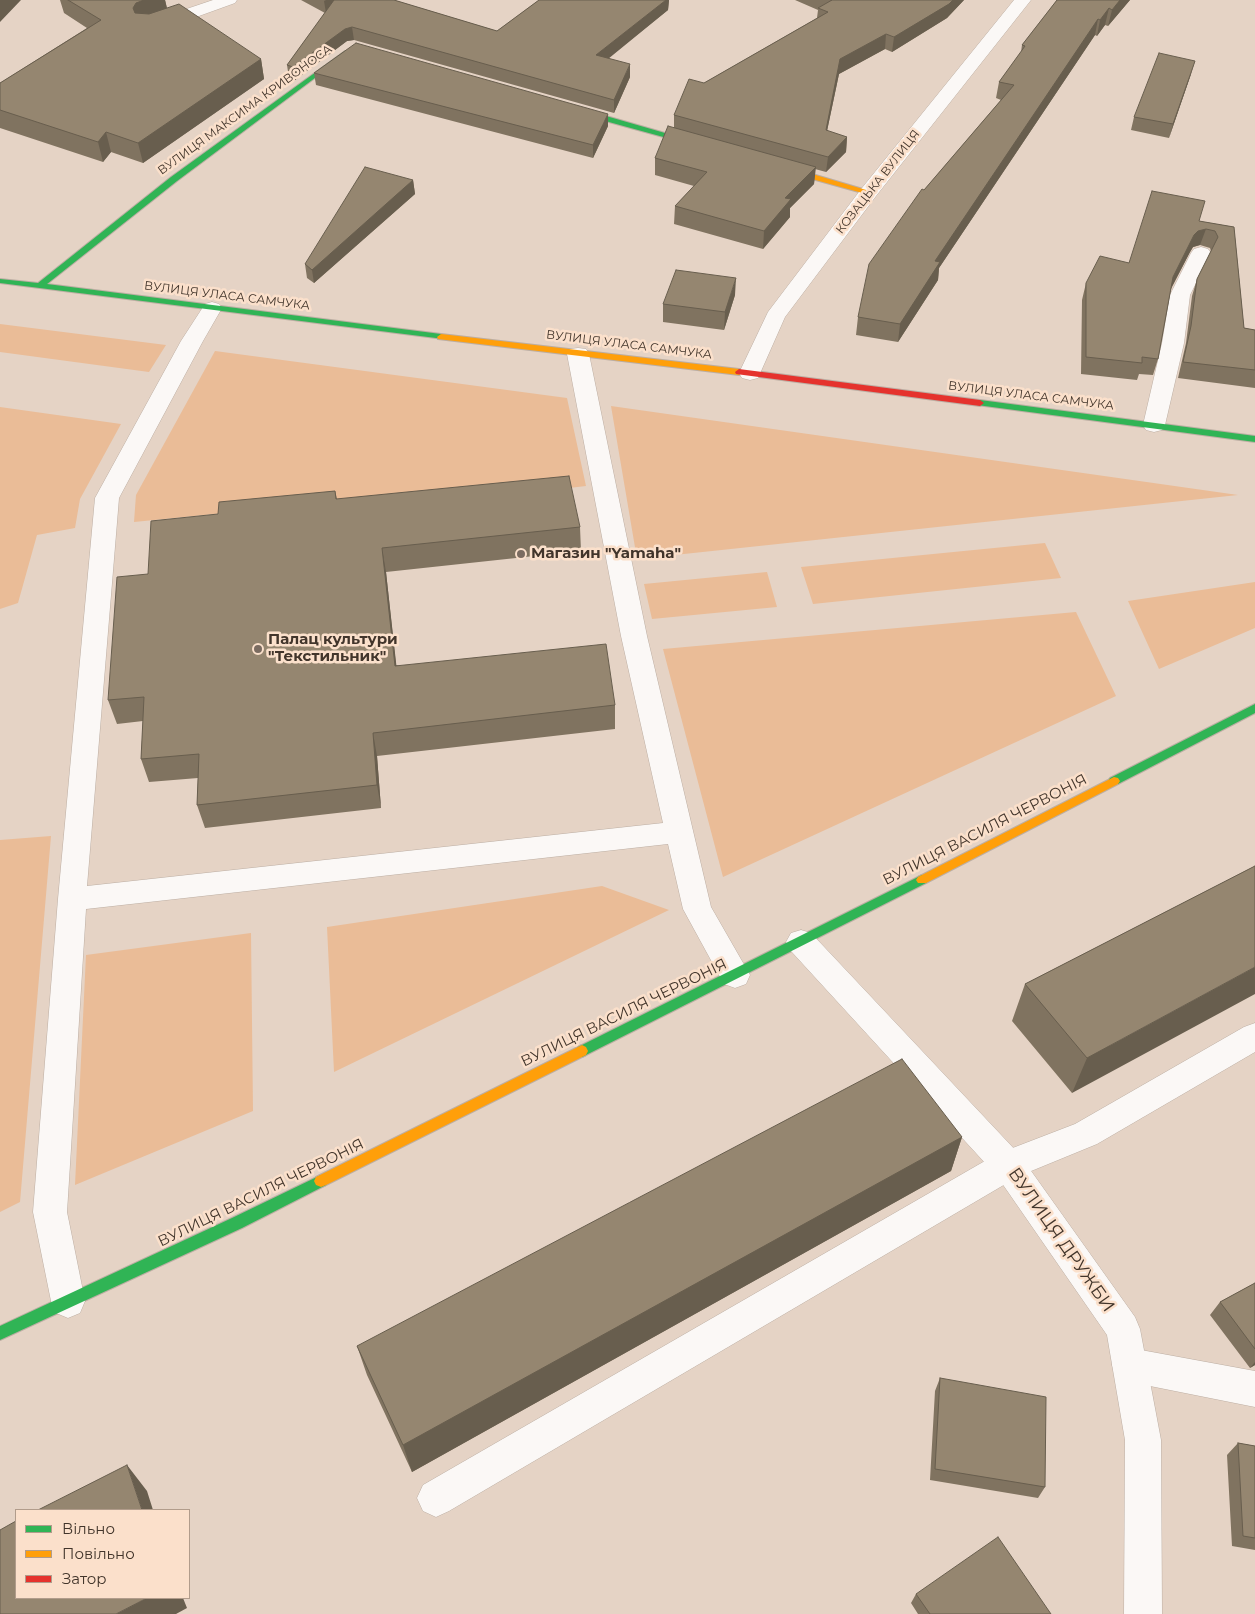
<!DOCTYPE html>
<html>
<head>
<meta charset="utf-8">
<style>
	body { margin:0 }
	#map { position:relative; width:1255px; height:1614px; overflow:hidden; background:#e5d3c5; font-family:Montserrat,sans-serif }
	canvas { display:block }
	.legend { position:absolute; left:15px; top:1509px; width:175px; height:90px; box-sizing:border-box; background:#fbe0cb; border:1px solid #b19c8b; margin:0; padding:6px 9px; list-style:none; font-size:15px; color:#42352b }
	.legend li { display:flex; align-items:center; gap:10px; height:25px }
	.legend b { width:25px; border:1px solid #b19c8b }
</style>
</head>
<body>
<div id="map">
<canvas width="1255" height="1614"></canvas>
<ul class="legend">
<li><b style="height:6px;background:#30b455"></b>Вільно</li>
<li><b style="height:6px;background:#ff9f0a"></b>Повільно</li>
<li><b style="height:6px;background:#e5322d"></b>Затор</li>
</ul>
</div>
<script>
const ctx = document.querySelector('canvas').getContext('2d');
ctx.lineJoin = 'round';
function paint(path, color) { ctx.fillStyle = color; ctx.fill(path, 'evenodd'); }
const poly = rows => new Path2D(rows.map(r => 'M' + r).join(''));
function trace(path, color, width, dash) { ctx.strokeStyle = color; ctx.lineWidth = width; ctx.lineCap = dash ? 'butt' : 'round'; ctx.setLineDash(dash || []); ctx.stroke(path); }
function label(font, color, halo, rows, align = 'center') {
  ctx.font = font + ' Montserrat,sans-serif'; ctx.lineWidth = 5; ctx.setLineDash([]); ctx.textBaseline = 'middle'; ctx.strokeStyle = halo; ctx.fillStyle = color; for (const [text, x, y, turn = 0] of rows) {
    ctx.save(); ctx.translate(x, y); ctx.rotate((+turn || 0) * Math.PI / 180); ctx.textAlign = isNaN(turn) ? turn : align; if (halo) ctx.strokeText(text, 0, 0); ctx.fillText(text, 0, 0); ctx.restore();
  }
}
const green = poly([
	[0,324,166,345,149,372,0,352],
	[215,351,567,398,586,486,340,515,337,502,134,522,136,495],
	[611,406,1238,495,637,559],
	[0,407,121,424,80,499,75,528,37,535,18,603,0,609],
	[1045,543,1061,578,813,604,801,567],
	[767,572,777,607,652,619,644,584],
	[1255,582,1255,628,1159,669,1128,601],
	[1076,612,1116,696,723,877,663,649],
	[51,836,20,1202,0,1212,0,840],
	[602,886,669,910,334,1072,327,927],
	[251,933,253,1111,75,1185,86,955]
]);
const lane = poly([
	[212,302,219,304,222,308,203,341,119,498,87,886,663,823,621,636,567,354,570,349,578,348,586,349,589,354,647,636,711,907,750,975,746,984,735,988,724,984,683,909,668,844,86,909,67,1212,85,1301,80,1313,68,1318,56,1313,51,1301,33,1212,58,899,95,498,181,341,205,304,212,302],
	[1255,1023,1255,1052,1097,1144,1019,1176,449,1511,436,1517,423,1511,417,1498,423,1485,997,1154,1075,1124,1244,1027,1255,1023],
	[1130,1348,1255,1371,1255,1407,1130,1382,1118,1377,1112,1365,1118,1353,1130,1348]
]);
const street = poly([
	[213,0,237,0,235,3,163,29,157,30,151,29,149,25,151,21,213,0],
	[1014,0,1031,0,876,196,785,317,758,378,750,380,742,378,739,373,768,312,862,188,1014,0],
	[1201,247,1208,249,1211,253,1190,295,1184,343,1165,425,1162,430,1154,432,1146,430,1143,425,1162,343,1170,295,1191,253,1194,249,1201,247],
	[801,930,811,933,1019,1154,1135,1317,1140,1329,1161,1440,1162,1614,1124,1614,1125,1440,1107,1335,997,1176,791,951,786,942,791,933,801,930]
]);
const fast = poly([
	[345,51,347,52,347,54,177,181,47,284,441,334,445,337,444,339,0,283,0,279,38,283,171,177,345,51],
	[569,107,575,107,703,144,696,146,569,111,569,107],
	[980,400,1255,436,1255,442,977,405,976,403,980,400],
	[1255,704,1255,713,1118,784,1110,784,1108,781,1110,778,1255,704],
	[922,875,926,877,928,880,926,883,586,1055,582,1057,578,1055,576,1051,578,1047,922,875],
	[321,1175,326,1177,328,1181,326,1185,242,1228,0,1340,0,1326,232,1218,321,1175]
]);
const slow = poly([
	[776,165,782,165,873,192,866,194,776,169,776,165],
	[441,334,739,369,743,372,739,375,438,339,437,337,441,334],
	[1114,777,1118,778,1120,781,1118,784,926,883,918,883,916,880,918,877,1114,777],
	[582,1045,586,1047,588,1051,586,1055,326,1185,321,1187,316,1185,314,1181,316,1177,582,1045]
]);
const jam = poly([
	[739,369,980,400,984,403,980,406,736,374,735,372,739,369]
]);
const wall = poly([
	[60,0,165,0,167,8,261,59,264,79,143,163,111,152,103,162,0,128,0,83,87,28,64,13],
	[301,0,394,0,497,31,539,0,669,0,668,10,608,58,630,77,614,113,354,40,347,41,295,80,289,78,287,65,325,13],
	[795,0,964,0,947,18,892,52,885,49,839,74,827,131,847,137,846,152,826,172,815,169,814,184,790,208,790,217,763,249,674,224,675,206,694,186,655,175,655,158,674,127,674,115,704,83,817,18,818,10],
	[1057,0,1130,0,1108,26,1105,25,1097,36,1095,35,939,268,938,280,898,342,856,335,858,317,924,190,1001,100,996,98,999,82,1021,52,1022,45],
	[314,73,608,126,593,158,316,85],
	[1191,74,1169,138,1131,130,1134,117],
	[413,180,415,194,314,283,307,278,305,264],
	[1199,221,1234,227,1244,328,1255,330,1255,388,1178,378,1186,343,1192,296,1197,279,1211,251,1210,248,1200,245,1193,247,1190,252,1171,289,1158,359,1153,375,1139,374,1137,380,1081,374,1082,300,1086,283,1129,263],
	[735,295,724,330,663,322,663,304],
	[335,491,337,499,580,527,581,551,386,572,396,665,615,705,615,729,377,756,381,808,205,828,197,805,198,778,149,782,141,759,143,721,117,724,108,700,148,574,218,514],
	[1255,866,1072,1093,1012,1021,1025,984],
	[962,1137,951,1171,412,1472,367,1375,357,1346],
	[1255,1283,1255,1365,1250,1368,1210,1315,1220,1302],
	[940,1378,1045,1487,1038,1498,930,1480,935,1391],
	[1238,1443,1255,1446,1255,1550,1232,1546,1227,1455],
	[916,1594,1051,1614,918,1614,911,1603]
]);
const shadedWall = poly([
	[0,0,21,0,0,22],
	[144,0,165,0,168,13,137,27,133,8,136,3],
	[326,0,338,0,326,13,324,1],
	[666,0,669,0,668,10,597,68,596,55],
	[953,0,964,0,947,18,892,52,894,37],
	[1120,0,1130,0,1108,26,1112,10],
	[1109,8,1105,25,1097,36,1100,20],
	[1098,19,1095,35,939,268,938,280,898,342,900,324,935,261],
	[352,27,354,40,347,41,295,80,293,67,345,29],
	[886,34,885,49,839,74,824,145,826,130,840,59],
	[261,59,264,79,143,163,138,143],
	[1195,61,1191,74,1169,138,1173,124],
	[630,64,630,77,614,113,614,100],
	[608,114,608,126,593,158,593,145],
	[106,132,111,152,103,162,98,142],
	[847,137,846,152,826,172,828,157],
	[816,167,814,184,790,208,790,217,763,249,764,231,785,198],
	[413,180,415,194,314,283,312,270],
	[1206,229,1200,245,1193,247,1190,252,1168,294,1173,277,1194,235,1198,231],
	[736,278,735,295,724,330,725,312],
	[382,548,386,572,399,689,395,666],
	[373,733,377,756,381,808,377,785],
	[1255,967,1255,994,1072,1093,1087,1058],
	[962,1137,951,1171,412,1472,403,1445],
	[1255,1362,1255,1365,1250,1368],
	[127,1465,147,1491,153,1510,142,1510],
	[147,1598,183,1598,187,1608,176,1614,116,1614]
]);
const building = poly([
	[68,0,144,0,136,3,133,8,135,13,149,14,179,4,261,59,138,143,106,132,98,142,0,110,0,83,101,20,68,0],
	[334,0,394,0,497,31,539,0,666,0,596,55,630,64,614,100,352,27,345,29,293,67,287,65,334,0],
	[831,0,953,0,949,4,894,37,886,34,840,59,826,130,847,137,828,157,674,115,689,79,704,83,828,12,818,8,832,0,831,0],
	[1057,0,1120,0,1112,10,1109,8,1100,20,1098,19,935,261,940,262,900,324,858,317,869,264,922,189,924,190,1014,85,999,82,1025,46,1022,45,1057,0],
	[356,43,608,114,593,145,314,73,356,43],
	[1159,53,1195,61,1173,124,1134,117,1159,53],
	[668,126,816,167,785,198,791,199,764,231,675,206,707,172,655,158,668,126],
	[365,167,413,180,312,270,305,264,365,167],
	[1152,191,1205,201,1199,221,1234,227,1244,328,1255,330,1255,370,1183,362,1191,326,1197,279,1218,237,1215,231,1206,229,1198,231,1194,235,1173,277,1158,359,1142,357,1142,363,1086,357,1086,283,1100,256,1129,263,1152,191],
	[676,270,736,278,725,312,663,304,676,270],
	[569,476,580,527,382,548,395,666,606,644,615,705,373,733,377,785,197,805,199,754,141,759,144,697,108,700,117,577,148,574,151,521,218,514,219,502,335,491,336,499,569,476],
	[1255,866,1255,967,1087,1058,1025,984,1255,866],
	[902,1059,962,1137,403,1445,357,1346,902,1059],
	[1255,1283,1255,1349,1220,1302,1255,1283],
	[940,1378,1046,1397,1045,1487,935,1469,940,1378],
	[1238,1443,1255,1446,1255,1538,1243,1536,1238,1443],
	[127,1465,142,1510,38,1510,127,1465],
	[16,1521,16,1598,147,1598,116,1614,0,1614,0,1530,16,1521],
	[998,1537,1051,1614,930,1614,916,1594,998,1537]
]);
const markers = [
	[521,554,5,"#7b6c61"],
	[258,649,5,"#7b6c61"]
];
const farStreetnames = [
	["ВУЛИЦЯ МАКСИМА КРИВОНОСА",245,110,-36],
	["КОЗАЦЬКА ВУЛИЦЯ",878,182,-52],
	["ВУЛИЦЯ УЛАСА САМЧУКА",227,296,7],
	["ВУЛИЦЯ УЛАСА САМЧУКА",629,345,7],
	["ВУЛИЦЯ УЛАСА САМЧУКА",1031,396,7]
];
const poiNames = [
	["Магазин \"Yamaha\"",531,554],
	["Палац культури",268,640],
	["\"Текстильник\"",268,657]
];
const streetNames = [
	["ВУЛИЦЯ ВАСИЛЯ ЧЕРВОНІЯ",985,830,-27],
	["ВУЛИЦЯ ВАСИЛЯ ЧЕРВОНІЯ",624,1013,-26],
	["ВУЛИЦЯ ВАСИЛЯ ЧЕРВОНІЯ",261,1193,-26]
];
const nearStreetnames = [
	["ВУЛИЦЯ ДРУЖБИ",1061,1240,55]
];
paint(green, '#eabc97');
trace(lane, '#bcaea3', 1);
trace(street, '#bcaea3', 1);
trace(fast, '#bcaea3', 2);
trace(slow, '#bcaea3', 2);
trace(jam, '#bcaea3', 2);
paint(lane, '#fbf8f6');
paint(street, '#fbf8f6');
paint(fast, '#30b455');
paint(slow, '#ff9f0a');
paint(jam, '#e5322d');
paint(wall, '#807360');
paint(shadedWall, '#685e4e');
paint(building, '#958670');
trace(building, '#685e4e', 1);
for (const [x, y, r, color] of markers) { const dot = new Path2D(); dot.arc(x, y, r, 0, 2 * Math.PI); ctx.fillStyle = color; ctx.fill(dot); trace(dot, '#fbe0cb', 2); }
label('12px', '#42352b', '#fbe0cb', farStreetnames);
label('bold 15px', '#42352b', '#fbe0cb', poiNames, 'left');
label('15px', '#42352b', '#fbe0cb', streetNames);
label('18px', '#42352b', '#fbe0cb', nearStreetnames);
</script>
</body>
</html>
